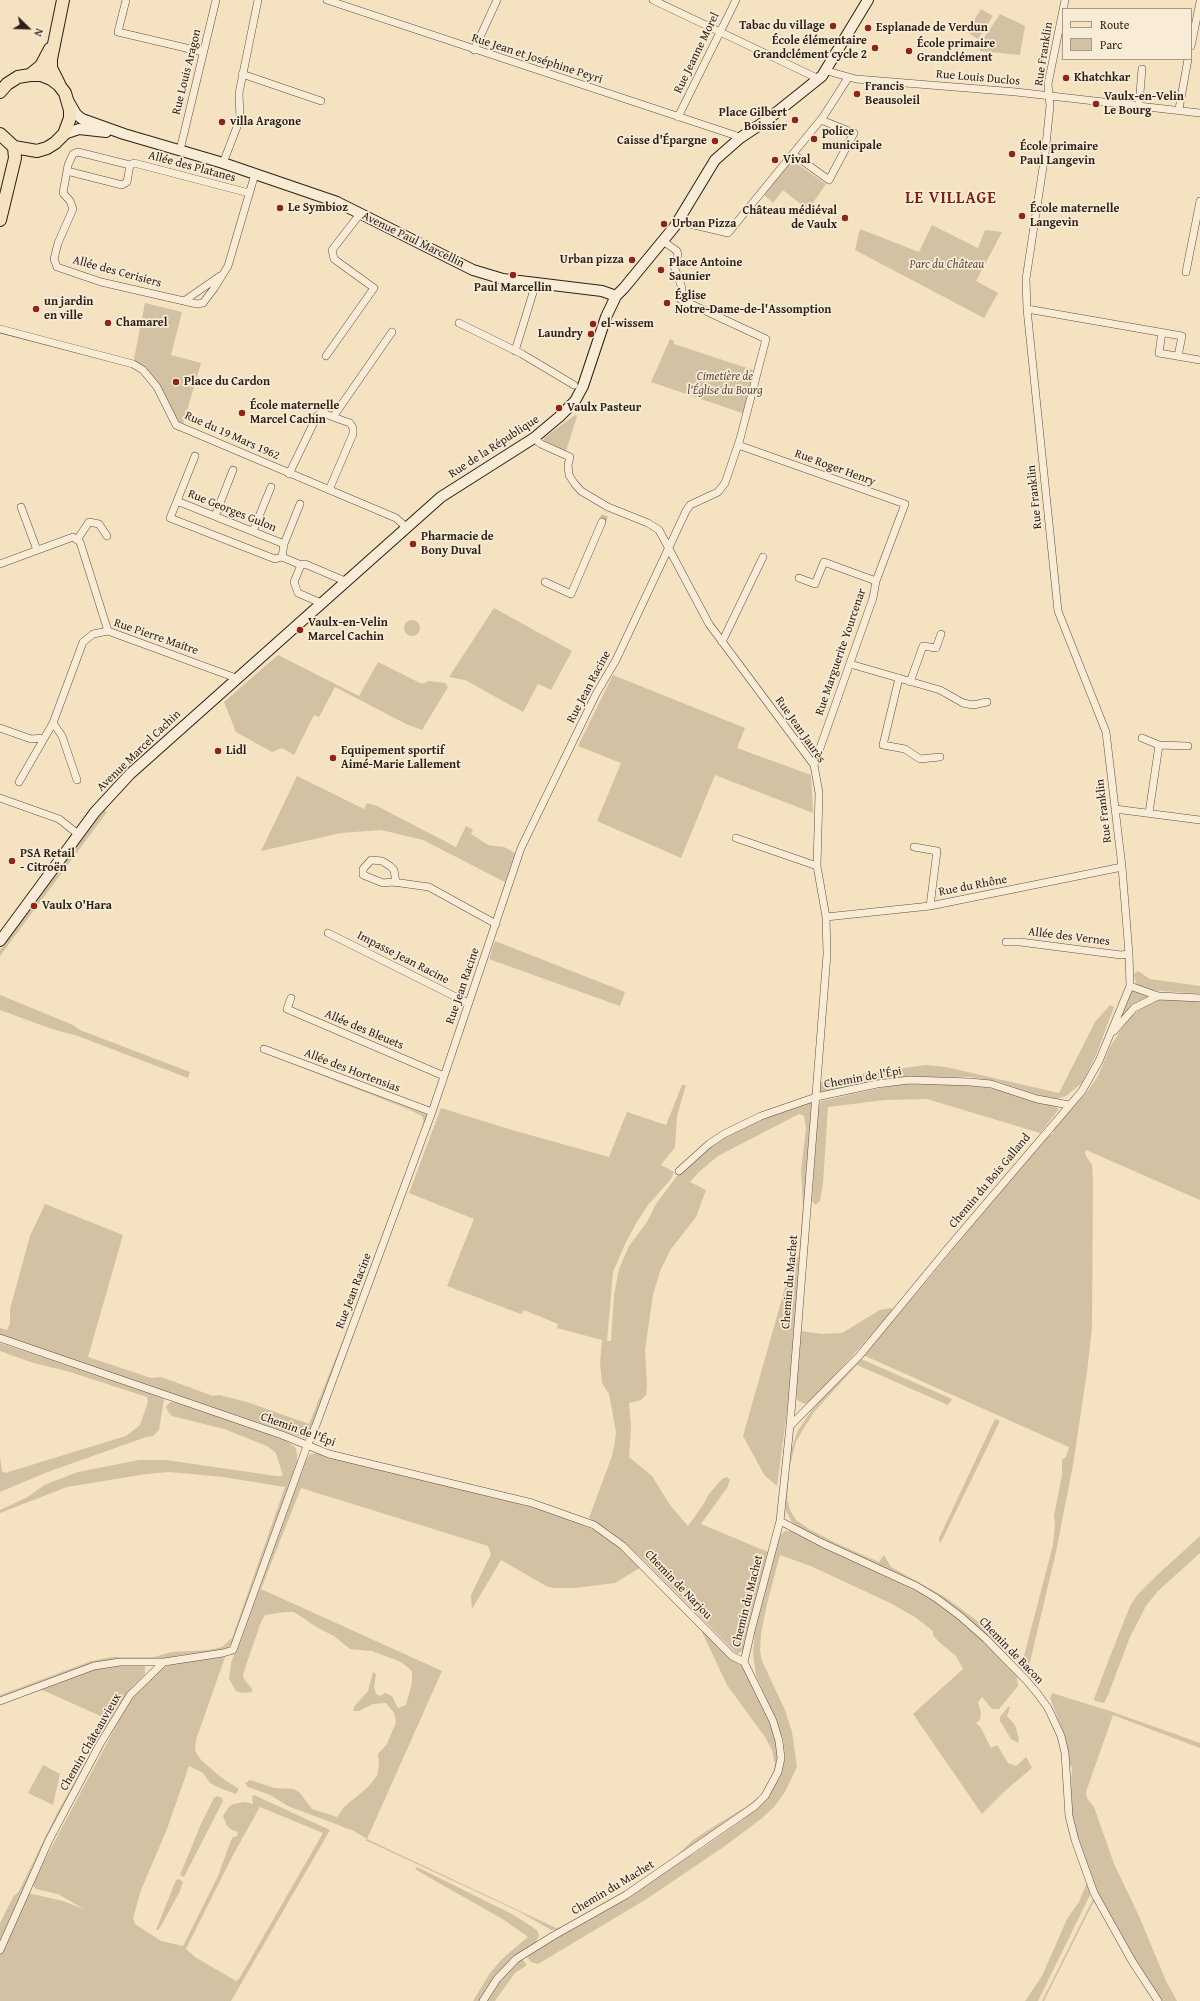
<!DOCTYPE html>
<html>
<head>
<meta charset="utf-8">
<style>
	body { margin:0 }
	#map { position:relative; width:1200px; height:2001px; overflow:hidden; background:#f5e2c0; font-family:"Gentium Book Plus",serif }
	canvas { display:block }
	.legend { position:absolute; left:1062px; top:8px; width:130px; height:52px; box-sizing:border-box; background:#f8ecd6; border:1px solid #a69a8a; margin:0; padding:5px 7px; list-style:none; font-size:12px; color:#2b1f18 }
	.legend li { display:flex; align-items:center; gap:8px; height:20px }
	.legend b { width:20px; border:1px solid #a69a8a }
	.north { position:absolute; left:8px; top:8px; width:40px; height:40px; -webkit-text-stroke:3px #f8ecd6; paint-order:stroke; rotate:113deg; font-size:11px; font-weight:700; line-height:16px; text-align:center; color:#2b1f18 }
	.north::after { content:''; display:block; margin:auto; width:14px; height:18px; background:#2b1f18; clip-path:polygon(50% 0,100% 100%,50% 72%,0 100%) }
</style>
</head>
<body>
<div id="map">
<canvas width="1200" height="2001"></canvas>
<ul class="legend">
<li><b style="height:5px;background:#f5e2c0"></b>Route</li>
<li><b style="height:11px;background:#d3c1a3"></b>Parc</li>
</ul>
<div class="north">N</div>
</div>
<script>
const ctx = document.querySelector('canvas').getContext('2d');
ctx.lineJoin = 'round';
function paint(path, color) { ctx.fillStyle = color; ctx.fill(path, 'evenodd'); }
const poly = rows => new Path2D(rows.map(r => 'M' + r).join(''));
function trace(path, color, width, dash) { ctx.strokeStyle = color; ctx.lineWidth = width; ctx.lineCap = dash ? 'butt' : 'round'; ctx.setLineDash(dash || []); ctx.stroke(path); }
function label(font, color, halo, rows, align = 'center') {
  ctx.font = font + ' "Gentium Book Plus",serif'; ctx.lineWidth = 3.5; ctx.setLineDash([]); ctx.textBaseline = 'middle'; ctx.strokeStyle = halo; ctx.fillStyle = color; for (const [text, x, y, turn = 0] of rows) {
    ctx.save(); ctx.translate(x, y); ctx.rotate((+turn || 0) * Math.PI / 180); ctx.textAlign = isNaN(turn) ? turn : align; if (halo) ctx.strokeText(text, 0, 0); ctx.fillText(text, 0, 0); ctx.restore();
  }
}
const green = poly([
	[981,9,993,16,978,39,967,32],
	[1000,14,1025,26,1020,55,980,51,980,44],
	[793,161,826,184,808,210,783,190,773,203,764,195,787,165],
	[932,225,978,248,985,230,1002,232,976,281,998,293,984,318,855,250,860,229,919,252],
	[145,303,182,312,171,355,201,363,182,428,157,387,133,364],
	[670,339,674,341,674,344,753,370,745,414,651,382],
	[575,415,577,416,566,451,544,441,544,438],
	[494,608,572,651,551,690,538,684,523,712,465,680,449,677],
	'404 628a8 8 0 1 1 16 0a8 8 0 1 1-16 0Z',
	[278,655,359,696,378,662,422,684,429,681,445,683,448,687,422,730,406,724,335,687,319,717,314,715,294,755,282,748,272,752,236,732,224,702],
	[613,675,745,728,737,748,811,775,813,813,715,775,681,858,597,821,621,763,578,746],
	[297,776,364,809,367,803,377,806,456,847,466,826,473,830,471,834,488,845,504,847,515,853,505,882,423,840,381,830,341,833,261,851],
	[104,810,107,812,0,956,0,950],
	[495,941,625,992,620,1006,489,959],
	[1138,971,1150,979,1200,986,1200,994,1149,990,1139,986,1136,983,1134,974],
	[1132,991,1152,995,1135,1005,1120,1021,1124,1006],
	[0,995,73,1025,80,1030,190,1072,188,1078,75,1035,55,1030,0,1010],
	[1162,998,1200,1001,1200,1200,1086,1150,1085,1154,1092,1165,1093,1183,1092,1328,1087,1372,1073,1465,1056,1552,1029,1666,1034,1668,1029,1672,948,1604,800,1528,792,1522,786,1511,785,1493,788,1459,798,1430,812,1410,859,1358,952,1399,948,1405,857,1365,814,1412,796,1441,789,1470,787,1499,790,1510,796,1520,809,1529,840,1545,879,1562,884,1555,891,1567,945,1597,976,1620,1016,1657,1024,1656,1053,1545,1055,1525,1054,1516,1062,1475,1062,1460,1066,1457,1069,1447,863,1355,931,1276,1030,1155,1048,1136,1054,1133,1052,1130,1088,1091,1098,1076,1110,1047,1127,1020,1145,1005],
	[1110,1005,1114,1007,1096,1055,1082,1083,1066,1096,1057,1099,1041,1096,996,1081,970,1077,904,1078,826,1093,819,1092,820,1082,867,1073,926,1065,946,1067,1059,1093,1095,1022],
	[247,1046,427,1115,426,1121,313,1425,308,1436,304,1438,0,1336,0,1328,7,1330,10,1323,10,1309,30,1236,45,1204,123,1235,88,1357,151,1378,161,1377,213,1396,219,1395,247,1402,309,1424,341,1345,424,1124,422,1116,410,1110],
	[899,1084,968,1085,995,1089,1054,1105,1059,1109,1040,1133,927,1099,885,1100,828,1107,823,1183,820,1201,815,1205,812,1200,818,1109,821,1101],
	[682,1085,686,1085,677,1116,675,1147,661,1165,674,1172,671,1179,648,1205,638,1220,626,1242,613,1272,607,1341,611,1341,614,1295,619,1269,629,1246,647,1222,656,1204,677,1176,714,1142,762,1118,809,1102,812,1103,791,1381,777,1486,765,1476,743,1436,794,1256,799,1257,803,1205,801,1171,806,1128,804,1116,799,1114,718,1156,699,1172,690,1182,706,1190,696,1217,671,1249,660,1271,653,1295,645,1350,647,1387,646,1395,641,1400,629,1403,631,1427,629,1457,652,1476,670,1505,688,1526,703,1505,709,1494,722,1479,727,1477,730,1480,727,1488,701,1524,768,1552,744,1650,737,1654,646,1562,619,1538,589,1518,612,1456,615,1441,616,1432,609,1394,602,1383,600,1363,602,1340,557,1328,558,1324,524,1310,521,1314,447,1286,474,1219,409,1193,441,1108,512,1130,609,1157,627,1112,666,1125],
	[891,1308,893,1310,892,1312,813,1399,805,1404,797,1400,795,1389,800,1331,823,1334,842,1333,880,1310],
	[0,1343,126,1384,164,1399,159,1430,153,1436,146,1437,45,1473,0,1492,0,1456,2,1471,5,1473,126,1436,140,1425,148,1402,147,1397,70,1372,30,1362,0,1351],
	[171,1402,185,1404,282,1438,295,1447,297,1453,297,1464,232,1644,224,1651,181,1655,158,1660,114,1660,0,1699,0,1695,91,1661,112,1657,154,1657,172,1652,209,1650,222,1647,232,1638,285,1487,223,1477,170,1472,146,1474,67,1487,0,1513,0,1510,28,1497,44,1485,78,1472,139,1460,166,1460,276,1476,283,1476,276,1453,267,1446,224,1429,172,1416,168,1412,166,1406],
	[995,1419,1000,1421,940,1544,939,1538],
	[319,1453,547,1511,594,1530,618,1545,641,1567,615,1583,575,1588,553,1588,546,1586,501,1560,472,1609,471,1595,491,1554,488,1546,301,1488,261,1589,442,1671,367,1839,556,1928,561,1927,633,1886,675,1857,693,1840,705,1832,747,1806,761,1795,771,1779,775,1765,772,1750,765,1737,727,1685,701,1630,703,1630,726,1654,742,1666,774,1728,777,1741,778,1763,770,1786,754,1805,600,1908,558,1930,551,1930,520,1912,365,1840,367,1839,354,1831,288,1806,270,1795,248,1787,245,1783,250,1780,275,1788,294,1789,300,1793,312,1809,337,1817,344,1807,368,1787,377,1776,379,1765,378,1754,387,1744,396,1722,394,1713,386,1703,373,1704,359,1711,353,1711,354,1707,368,1691,373,1672,376,1674,374,1687,376,1694,380,1696,385,1693,392,1696,398,1708,406,1705,412,1683,412,1671,401,1662,372,1651,350,1649,334,1636,318,1628,294,1612,285,1612,265,1615,261,1622,243,1674,244,1679,252,1689,252,1692,242,1693,236,1691,229,1679,231,1663,306,1460,310,1454],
	[785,1531,791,1531,801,1536,929,1597,960,1620,986,1644,1017,1677,1018,1686,999,1709,992,1709,982,1697,978,1702,981,1713,980,1720,976,1723,981,1728,991,1748,997,1745,1008,1763,1016,1766,1026,1757,1032,1768,1006,1790,982,1814,913,1714,963,1669,956,1656,939,1642,933,1635,933,1631,915,1617,890,1603,813,1567,780,1555,767,1604,761,1633,760,1651,762,1661,785,1710,792,1732,797,1767,785,1792,774,1807,761,1819,725,1846,645,1900,538,1964,531,1962,527,1957,539,1947,599,1914,704,1847,741,1821,769,1797,782,1770,785,1757,783,1738,756,1675,753,1653,755,1630,775,1547,779,1536],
	[1200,1536,1200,1553,1158,1591,1146,1606,1130,1637,1108,1695,1104,1703,1095,1701,1094,1699,1104,1672,1130,1606,1138,1594,1154,1578],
	[225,1657,196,1740,195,1751,201,1760,222,1778,239,1789,236,1794,217,1787,210,1783,203,1773,189,1766,167,1829,141,1890,133,1918,135,1924,161,1941,183,1946,218,1876,232,1838,237,1836,238,1832,232,1830,227,1826,223,1816,228,1808,233,1804,245,1802,253,1804,252,1796,254,1795,330,1830,231,2001,0,2001,0,1954,28,1893,63,1901,84,1909,58,1894,36,1889,32,1884,124,1711,138,1689,164,1667,181,1661],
	[260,1807,323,1833,239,1979,236,1981,195,1957,186,1949,233,1855],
	[145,1665,145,1674,131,1688,115,1711,61,1811,32,1868,0,1946,0,1923,13,1897,19,1891,57,1813,105,1727,104,1725,107,1719,38,1688,86,1670,110,1666],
	[1052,1693,1110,1711,1200,1743,1200,1748,1113,1715,1086,1792,1087,1798,1094,1807,1114,1864,1139,1916,1166,1981,1177,2001,1160,2001,1120,1936,1096,1890,1084,1857,1072,1819,1069,1787,1071,1785,1072,1768,1070,1765,1065,1737,1050,1698],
	[1008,1707,1010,1707,1007,1716,1015,1725,1019,1739,1018,1743,1011,1739,1000,1721,1000,1717],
	[43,1765,60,1774,53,1805,28,1793],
	[217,1796,222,1798,223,1801,184,1877,180,1875,201,1824,214,1798],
	[417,1867,512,1914,537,1930,539,1936,536,1942,508,1963,480,2001,473,2001,490,1973,503,1958,528,1937,504,1920,418,1871,415,1869],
	[179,1879,183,1882,180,1891,161,1926,158,1930,156,1930,176,1880],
	[1088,1880,1091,1891,1090,1895,1038,2001,1025,2001,1042,1976,1067,1919,1079,1902],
	[1093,1899,1094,1899,1096,1901,1093,1903,1044,2001,1042,2001],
	[522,1959,527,1965,515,1973,495,2001,486,2001,496,1985,509,1968]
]);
const streetTunnel = poly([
	[602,522,606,512]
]);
const street = poly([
	[126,0,118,32,203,52],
	[327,0,734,135,740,138],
	[653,0,819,79],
	[1191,46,1200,2],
	[474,50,497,0],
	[827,71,856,79,1016,92,1200,113],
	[242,74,321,101],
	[1139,105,1142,69],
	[1179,109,1188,59],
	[678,117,736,0],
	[180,150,216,0],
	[793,154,829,180,854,133,821,120],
	[223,163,240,119,239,93,258,0],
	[67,171,122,185,127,182,130,165],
	[249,193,134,163,130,165,78,152,73,154,68,165,63,193,70,201,73,209,58,243,54,259,57,267,101,282,197,304,203,303,215,287,228,266,255,174],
	[677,223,690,224,728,233,823,117,848,78],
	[1186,272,1200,201],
	[184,301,220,276],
	[1027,309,1182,336,1178,356],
	[459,323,522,354,574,385],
	[0,329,133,364,143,370,157,387,176,425,396,518,406,527],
	[1162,332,1159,353,1200,360],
	[515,351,536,283],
	[326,356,374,288,334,259,332,250,360,214],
	[738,445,905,504,876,581,873,598,814,765],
	[289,474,317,416,319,414,323,413,333,417],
	[329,490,353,434,353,428,350,423,333,417,392,332],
	[177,501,195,456],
	[21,507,37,550],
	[215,516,233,470],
	[253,531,271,487],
	[77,540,89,522,99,524,107,536],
	[284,544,300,504],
	[282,557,284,544,177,501,170,518,275,559,282,557,301,565,305,564,345,581],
	[0,564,73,537,80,542,108,631],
	[301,565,294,582,298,593,321,603],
	[799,578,815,584,824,562,876,581],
	[545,582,571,594,602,522],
	[722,642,763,557],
	[850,664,940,690,963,703,973,705,987,702],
	[899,678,883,745,905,749,920,759,940,757],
	[910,682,923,646,936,648,941,634],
	[53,723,62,736,77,780],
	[0,728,31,739,44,738],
	[1142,738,1159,745,1188,746],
	[19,782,53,723,83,642,93,634,108,631,236,678],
	[0,798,59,819,78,834],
	[1115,809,1200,820],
	[1149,813,1159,745],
	[736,838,817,866],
	[914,847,937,851,930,906],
	[396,883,394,870,390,866,382,861,371,860,363,869,363,875,383,883,393,882,429,887,496,924],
	[826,917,930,906,1122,867],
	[328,933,468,1003],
	[1006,942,1020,942,1121,955,1129,954],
	[1130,986,1158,996,1200,998],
	[291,998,287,1009,444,1076],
	[1114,1031,1134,1008,1158,996],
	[264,1049,432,1112],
	[679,1171,709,1144,724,1134,761,1116,816,1097,877,1084,909,1080,970,1082,991,1084,1037,1099,1069,1105],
	[0,1338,282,1435,329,1454,532,1503,594,1525,623,1546,732,1656,744,1662],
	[790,1426,860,1355,949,1247,1082,1091,1099,1061,1130,986,1129,954,1122,867,1106,732,1058,611,1027,309,1026,279,1045,154,1050,106,1048,84,1065,0],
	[780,1521,822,1543,916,1586,936,1598,960,1616,986,1639,1026,1680,1037,1693,1048,1708,1061,1736,1065,1753,1069,1816,1075,1840,1094,1893,1132,1961,1158,2001],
	[0,1701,94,1666,120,1662,164,1662],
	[0,1950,49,1840,100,1744,130,1695,164,1662,223,1653,233,1650,307,1446,316,1425,432,1112,521,848,596,694,616,660,686,511,690,505,718,492,725,483,740,439,766,339,680,299,682,288,674,266,678,255,677,251,663,241],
	[483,2001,497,1979,516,1959,553,1936,626,1895,755,1806,765,1796,778,1772,781,1758,779,1741,773,1721,744,1662,752,1627,780,1521,790,1426,827,954,826,917,817,866,819,793,814,765,709,624,659,530,648,523,608,507,581,491,574,483,569,475,568,465,570,457,541,444,534,438]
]);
const secondary = poly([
	[69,102,76,114,82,119,124,134,223,163,337,202,473,270,503,279,602,291,616,296],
	[64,134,79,129,106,132],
	[0,941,95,812,130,774,441,497,534,438,559,417,575,401,583,386,606,317,616,296,624,288,675,226,715,160,740,138,767,120,822,76,868,0]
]);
const primary = poly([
	[30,75,41,66,50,49],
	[59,84,51,68,51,59,63,0],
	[0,92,7,84,18,77,30,75,41,75,51,79,59,85,65,93,70,110,70,118,64,134,55,143,47,148,37,151,14,147,0,134],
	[0,220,15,158,14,147]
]);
const markers = [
	[833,26,4,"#8f2418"],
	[868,28,4,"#8f2418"],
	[875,48,4,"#8f2418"],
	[909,51,4,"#8f2418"],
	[1066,78,4,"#8f2418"],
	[857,94,4,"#8f2418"],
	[1096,104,4,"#8f2418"],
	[795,120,4,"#8f2418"],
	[222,122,4,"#8f2418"],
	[814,139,4,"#8f2418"],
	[715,141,4,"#8f2418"],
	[1012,154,4,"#8f2418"],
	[775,160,4,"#8f2418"],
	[280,208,4,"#8f2418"],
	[1022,216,4,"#8f2418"],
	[845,218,4,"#8f2418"],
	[664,224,4,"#8f2418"],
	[632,260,4,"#8f2418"],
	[661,270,4,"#8f2418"],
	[513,275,4,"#8f2418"],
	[667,303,4,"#8f2418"],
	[36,309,4,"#8f2418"],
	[108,323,4,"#8f2418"],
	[593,324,4,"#8f2418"],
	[591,334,4,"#8f2418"],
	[176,382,4,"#8f2418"],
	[559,408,4,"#8f2418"],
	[242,413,4,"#8f2418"],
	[413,544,4,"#8f2418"],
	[300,630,4,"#8f2418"],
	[218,751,4,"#8f2418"],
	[333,758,4,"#8f2418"],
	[12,861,4,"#8f2418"],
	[34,906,4,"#8f2418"]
];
const poiNames = [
	["Tabac du village",825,26,"right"],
	["Esplanade de Verdun",876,28],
	["École élémentaire",867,41,"right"],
	["Grandclément cycle 2",867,55,"right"],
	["École primaire",917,44],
	["Grandclément",917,58],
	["Khatchkar",1074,78],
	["Francis",865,87],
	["Beausoleil",865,101],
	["Vaulx-en-Velin",1104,97],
	["Le Bourg",1104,111],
	["Place Gilbert",787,113,"right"],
	["Boissier",787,127,"right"],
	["villa Aragone",230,122],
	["police",822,132],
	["municipale",822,146],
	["Caisse d'Épargne",707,141,"right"],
	["École primaire",1020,147],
	["Paul Langevin",1020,161],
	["Vival",783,160],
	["Le Symbioz",288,208],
	["École maternelle",1030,209],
	["Langevin",1030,223],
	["Château médiéval",837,211,"right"],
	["de Vaulx",837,225,"right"],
	["Urban Pizza",672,224],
	["Urban pizza",624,260,"right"],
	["Place Antoine",669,263],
	["Saunier",669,277],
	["Paul Marcellin",513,288,"center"],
	["Église",675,296],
	["Notre-Dame-de-l'Assomption",675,310],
	["un jardin",44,302],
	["en ville",44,316],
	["Chamarel",116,323],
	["el-wissem",601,324],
	["Laundry",583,334,"right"],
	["Place du Cardon",184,382],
	["École maternelle",250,406],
	["Marcel Cachin",250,420],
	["Vaulx Pasteur",567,408],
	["Pharmacie de",421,537],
	["Bony Duval",421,551],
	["Vaulx-en-Velin",308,623],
	["Marcel Cachin",308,637],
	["Lidl",226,751],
	["Equipement sportif",341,751],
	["Aimé-Marie Lallement",341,765],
	["PSA Retail",20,854],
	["- Citroën",20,868],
	["Vaulx O'Hara",42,906]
];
const streetNames = [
	["Rue Jeanne Morel",697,53,-64],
	["Rue Franklin",1044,54,-81],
	["Rue Jean et Joséphine Peyri",537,59,18],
	["Rue Louis Aragon",187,72,-76],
	["Rue Louis Duclos",978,78,5],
	["Allée des Platanes",192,167,15],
	["Avenue Paul Marcellin",413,240,26],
	["Allée des Cerisiers",117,272,15],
	["Rue du 19 Mars 1962",232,436,24],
	["Rue de la République",494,447,-33],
	["Rue Roger Henry",835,468,20],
	["Rue Franklin",1035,497,-96],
	["Rue Georges Gulon",232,511,22],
	["Rue Pierre Maitre",156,637,19],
	["Rue Marguerite Yourcenar",841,652,-71],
	["Rue Jean Racine",589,687,-62],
	["Rue Jean Jaurès",800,730,55],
	["Avenue Marcel Cachin",139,751,-44],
	["Rue Franklin",1104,811,-97],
	["Rue du Rhône",973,886,-11],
	["Allée des Vernes",1069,937,7],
	["Impasse Jean Racine",403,958,27],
	["Rue Jean Racine",463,986,-71],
	["Allée des Bleuets",364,1030,23],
	["Allée des Hortensias",352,1071,21],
	["Chemin de l'Épi",863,1078,-10],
	["Chemin du Bois Galland",990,1181,-50],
	["Chemin du Machet",790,1282,-85],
	["Rue Jean Racine",354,1291,-69],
	["Chemin de l'Épi",298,1430,20],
	["Chemin de Narjou",678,1585,46],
	["Chemin du Machet",748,1601,-76],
	["Chemin de Bacon",1011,1651,46],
	["Chemin Châteauvieux",91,1742,-60],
	["Chemin du Machet",613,1888,-31]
];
const parkNames = [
	["Parc du Château",947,265],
	["Cimetière de",725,377],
	["l'Église du Bourg",725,391]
];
const districtNames = [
	["LE VILLAGE",951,199]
];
paint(green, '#d3c1a3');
trace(streetTunnel, '#cdbb9e', 7, [7, 3.5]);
trace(street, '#5e5042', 8);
trace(secondary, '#2b1f18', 12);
trace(primary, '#2b1f18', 14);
trace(street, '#f8ecd6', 7);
trace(secondary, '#f8ecd6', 10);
trace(primary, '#f5e2c0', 12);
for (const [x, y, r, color] of markers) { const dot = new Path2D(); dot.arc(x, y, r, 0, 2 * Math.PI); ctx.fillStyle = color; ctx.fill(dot); trace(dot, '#f8ecd6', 1.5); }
label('bold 12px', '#2b1f18', '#f8ecd6', poiNames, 'left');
label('12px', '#2b1f18', '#f8ecd6', streetNames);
label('italic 12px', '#5d5042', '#f8ecd6', parkNames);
ctx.letterSpacing = '1px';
label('bold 16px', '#7a1f14', '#f8ecd6', districtNames);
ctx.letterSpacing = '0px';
</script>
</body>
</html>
